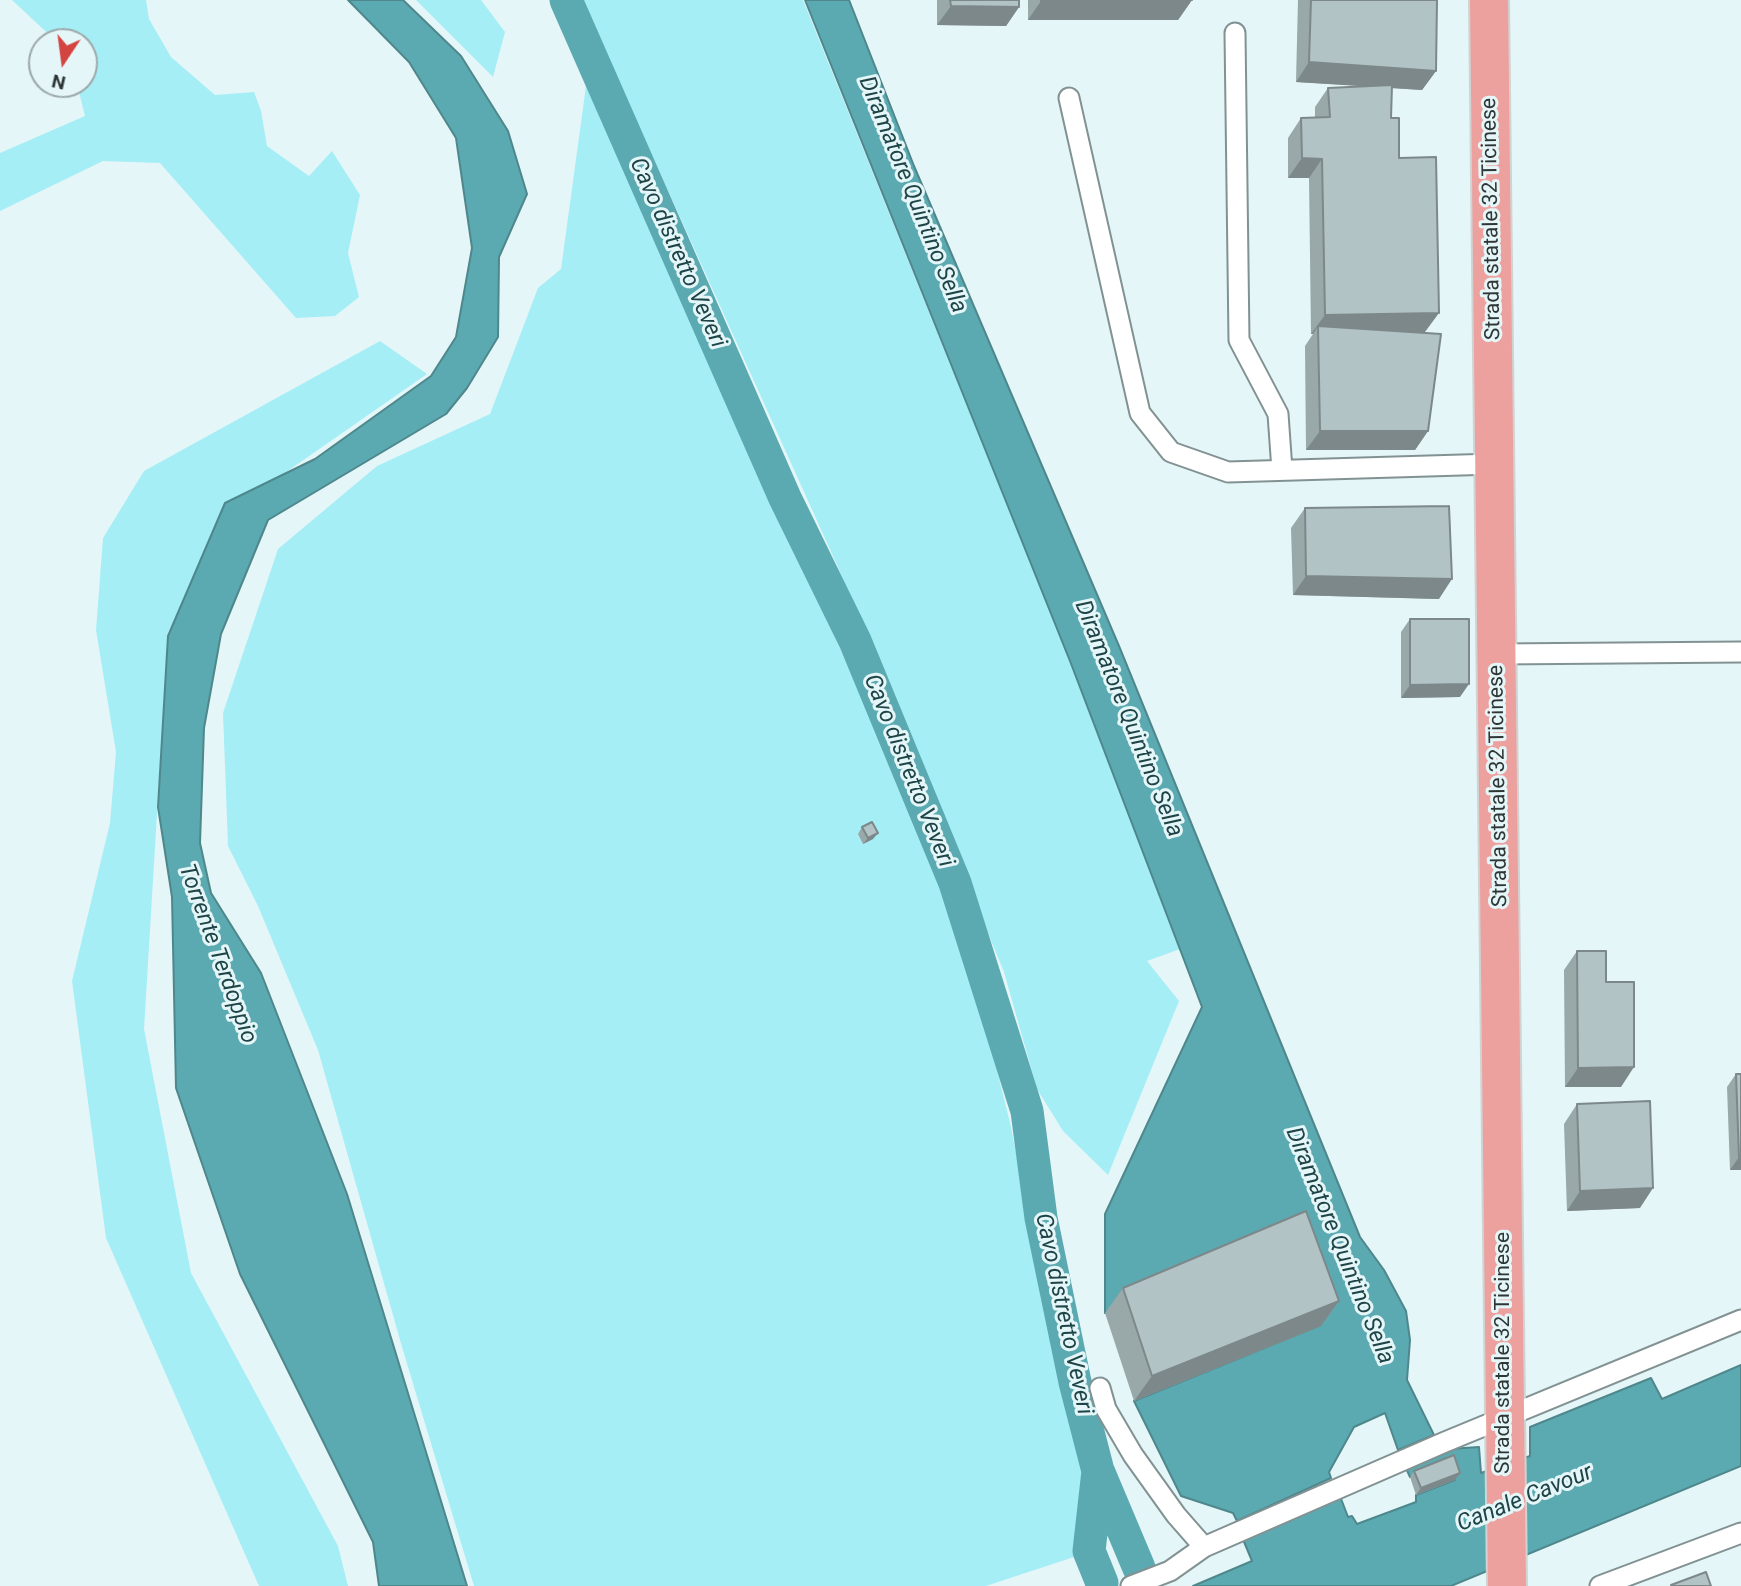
<!DOCTYPE html>
<html>
<head>
<meta charset="utf-8">
<style>
	body { margin:0 }
	#map { position:relative; width:1741px; height:1586px; overflow:hidden; background:#e5f6f8; font-family:Roboto,sans-serif }
	canvas { display:block }
	.north { position:absolute; left:28px; top:28px; width:70px; height:70px; box-sizing:border-box; background:#e5f6f8; border:2px solid #9ca9aa; border-radius:50%; rotate:193deg; font-size:19px; font-weight:700; line-height:28px; text-align:center; color:#2e3535 }
	.north::after { content:''; display:block; margin:auto; width:24px; height:32px; background:#d44542; clip-path:polygon(50% 0,100% 100%,50% 72%,0 100%) }
</style>
</head>
<body>
<div id="map">
<canvas width="1741" height="1586"></canvas>
<div class="north">N</div>
</div>
<script>
const ctx = document.querySelector('canvas').getContext('2d');
ctx.lineJoin = 'round';
function paint(path, color) { ctx.fillStyle = color; ctx.fill(path, 'evenodd'); }
const poly = rows => new Path2D(rows.map(r => 'M' + r).join(''));
function trace(path, color, width, dash) { ctx.strokeStyle = color; ctx.lineWidth = width; ctx.lineCap = dash ? 'butt' : 'round'; ctx.setLineDash(dash || []); ctx.stroke(path); }
function label(font, color, halo, rows, align = 'center') {
  ctx.font = font + ' Roboto,sans-serif'; ctx.lineWidth = 6; ctx.setLineDash([]); ctx.textBaseline = 'middle'; ctx.strokeStyle = halo; ctx.fillStyle = color; for (const [text, x, y, turn = 0] of rows) {
    ctx.save(); ctx.translate(x, y); ctx.rotate((+turn || 0) * Math.PI / 180); ctx.textAlign = isNaN(turn) ? turn : align; if (halo) ctx.strokeText(text, 0, 0); ctx.fillText(text, 0, 0); ctx.restore();
  }
}
const green = poly([
	[12,0,146,0,149,19,171,57,215,95,254,92,261,111,267,146,309,176,332,151,360,195,348,253,359,297,335,316,296,318,160,163,103,161,0,211,0,153,85,116,77,84,84,84,84,42,57,42],
	[416,0,481,0,505,32,493,77],
	[582,0,803,0,1070,661,1180,949,1147,961,1179,1001,1108,1175,1063,1131,1037,1089,1004,972,837,565],
	[586,86,909,801,950,905,981,1005,1011,1127,1044,1298,1086,1474,1077,1556,986,1586,474,1586,402,1347,318,1050,258,906,228,846,223,713,278,549,377,466,490,414,538,288,561,269],
	[380,341,427,374,246,500,168,632,144,1029,191,1273,338,1546,348,1586,259,1586,106,1238,72,981,110,823,116,752,96,630,103,538,144,471]
]);
const water = poly([
	[348,0,403,0,461,56,508,131,527,194,499,257,498,337,467,388,446,414,268,520,221,634,204,728,200,843,211,893,261,973,347,1194,467,1586,379,1586,373,1542,240,1274,176,1088,172,897,158,807,168,636,225,503,315,459,431,376,456,337,472,248,456,138,409,62,348,0],
	[805,0,849,0,914,166,1119,646,1360,1237,1384,1270,1406,1311,1410,1340,1407,1380,1434,1435,1398,1450,1385,1413,1354,1427,1329,1472,1331,1478,1237,1521,1233,1513,1181,1496,1134,1401,1321,1325,1288,1237,1105,1313,1105,1214,1202,1007,1070,661,805,0],
	[1741,1365,1741,1466,1451,1586,1193,1586,1252,1561,1242,1537,1340,1496,1348,1517,1352,1516,1357,1524,1416,1502,1416,1495,1455,1480,1410,1477,1405,1466,1449,1449,1479,1447,1481,1473,1530,1456,1530,1427,1651,1378,1662,1399,1741,1365]
]);
const canal = poly([
	[566,0,785,498,855,641,955,883,1027,1111,1041,1218,1075,1382,1098,1471,1089,1551,1102,1583],
	[1099,1473,1139,1568]
]);
const lane = poly([
	[1235,33,1239,340,1278,414,1282,470],
	[1069,98,1140,413,1171,452,1228,472,1495,464],
	[1498,654,1741,652],
	[1100,1388,1106,1409,1133,1455,1176,1515,1204,1547],
	[1131,1586,1170,1571,1204,1547,1445,1442,1741,1320],
	[1600,1586,1741,1533]
]);
const primary = poly([
	[1489,0,1507,1586]
]);
const wall = poly([
	[937,0,1019,0,1019,7,1006,26,937,25],
	[1028,0,1192,0,1178,20,1028,20],
	[1298,0,1437,0,1436,71,1422,90,1392,88,1391,118,1399,158,1425,332,1411,332,1428,431,1415,450,1306,450,1305,346,1313,334,1311,334,1309,178,1288,178,1288,138,1301,118,1315,118,1315,107,1328,88,1366,86,1296,82],
	[1305,508,1439,599,1293,595,1291,528],
	[1410,619,1460,697,1401,698,1401,632],
	[862,827,873,839,863,844,858,834],
	[1577,951,1606,982,1621,1087,1565,1087,1564,970],
	[1736,1074,1741,1170,1730,1170,1727,1087],
	[1577,1104,1640,1208,1567,1211,1564,1124],
	[1123,1288,1339,1301,1321,1326,1134,1401,1105,1313],
	[1414,1471,1460,1473,1455,1480,1416,1495,1410,1477]
]);
const shadedWall = poly([
	[1192,0,1178,20,1028,20,1041,1],
	[951,6,1019,7,1006,26,937,25],
	[1309,62,1436,71,1422,90,1296,82],
	[1302,158,1322,159,1309,178,1288,178],
	[1439,313,1425,332,1319,334,1318,326,1313,334,1311,334,1325,315],
	[1320,431,1428,431,1415,450,1306,450],
	[1306,576,1452,579,1439,599,1293,595],
	[1469,684,1460,697,1401,698,1410,685],
	[878,833,873,839,863,844,868,838],
	[1634,1067,1621,1087,1565,1087,1578,1068],
	[1739,1157,1741,1157,1741,1170,1730,1170],
	[1653,1188,1640,1208,1567,1211,1580,1191],
	[1339,1301,1321,1326,1134,1401,1152,1376],
	[1460,1473,1455,1480,1416,1495,1421,1488]
]);
const building = poly([
	[950,0,1019,0,1019,7,951,6,950,0],
	[1041,0,1192,0,1041,1,1041,0],
	[1311,0,1437,0,1436,71,1309,62,1311,0],
	[1392,85,1391,118,1399,118,1399,158,1436,157,1439,313,1325,315,1322,159,1302,158,1301,118,1330,117,1328,88,1392,85],
	[1318,326,1441,334,1428,431,1320,431,1318,326],
	[1449,506,1452,579,1306,576,1305,508,1449,506],
	[1410,619,1469,619,1469,684,1410,685,1410,619],
	[872,822,878,833,868,838,862,827,872,822],
	[1577,951,1606,951,1606,982,1634,982,1634,1067,1578,1068,1577,951],
	[1736,1074,1741,1074,1741,1157,1739,1157,1736,1074],
	[1650,1101,1653,1188,1580,1191,1577,1104,1650,1101],
	[1306,1211,1339,1301,1152,1376,1123,1288,1306,1211],
	[1454,1455,1460,1473,1421,1488,1414,1471,1454,1455],
	[1706,1572,1711,1586,1672,1586,1671,1585,1706,1572]
]);
const streetNames = [
	["Strada statale 32 Ticinese",1492,219,-91],
	["Strada statale 32 Ticinese",1499,786,-91],
	["Strada statale 32 Ticinese",1504,1353,-90]
];
const waterNames = [
	["Diramatore Quintino Sella",912,195,68],
	["Cavo distretto Veveri",677,253,66],
	["Diramatore Quintino Sella",1128,719,68],
	["Cavo distretto Veveri",908,771,68],
	["Torrente Terdoppio",217,954,70],
	["Diramatore Quintino Sella",1339,1246,68],
	["Cavo distretto Veveri",1063,1314,78],
	["Canale Cavour",1525,1499,-22]
];
paint(green, '#a5eef6');
paint(water, '#5caab1');
trace(water, '#4e878c', 2);
trace(canal, '#5caab1', 33);
trace(lane, '#829293', 23);
trace(primary, '#d1d3d3', 42);
trace(lane, '#fff', 19);
trace(primary, '#eca19e', 38);
paint(wall, '#99a8a9');
paint(shadedWall, '#7d888a');
paint(building, '#b2c3c5');
trace(building, '#7d888a', 2);
label('21px', '#2e3535', '#e5f6f8', streetNames);
label('italic 23px', '#1e4448', '#e5f6f8', waterNames);
</script>
</body>
</html>
